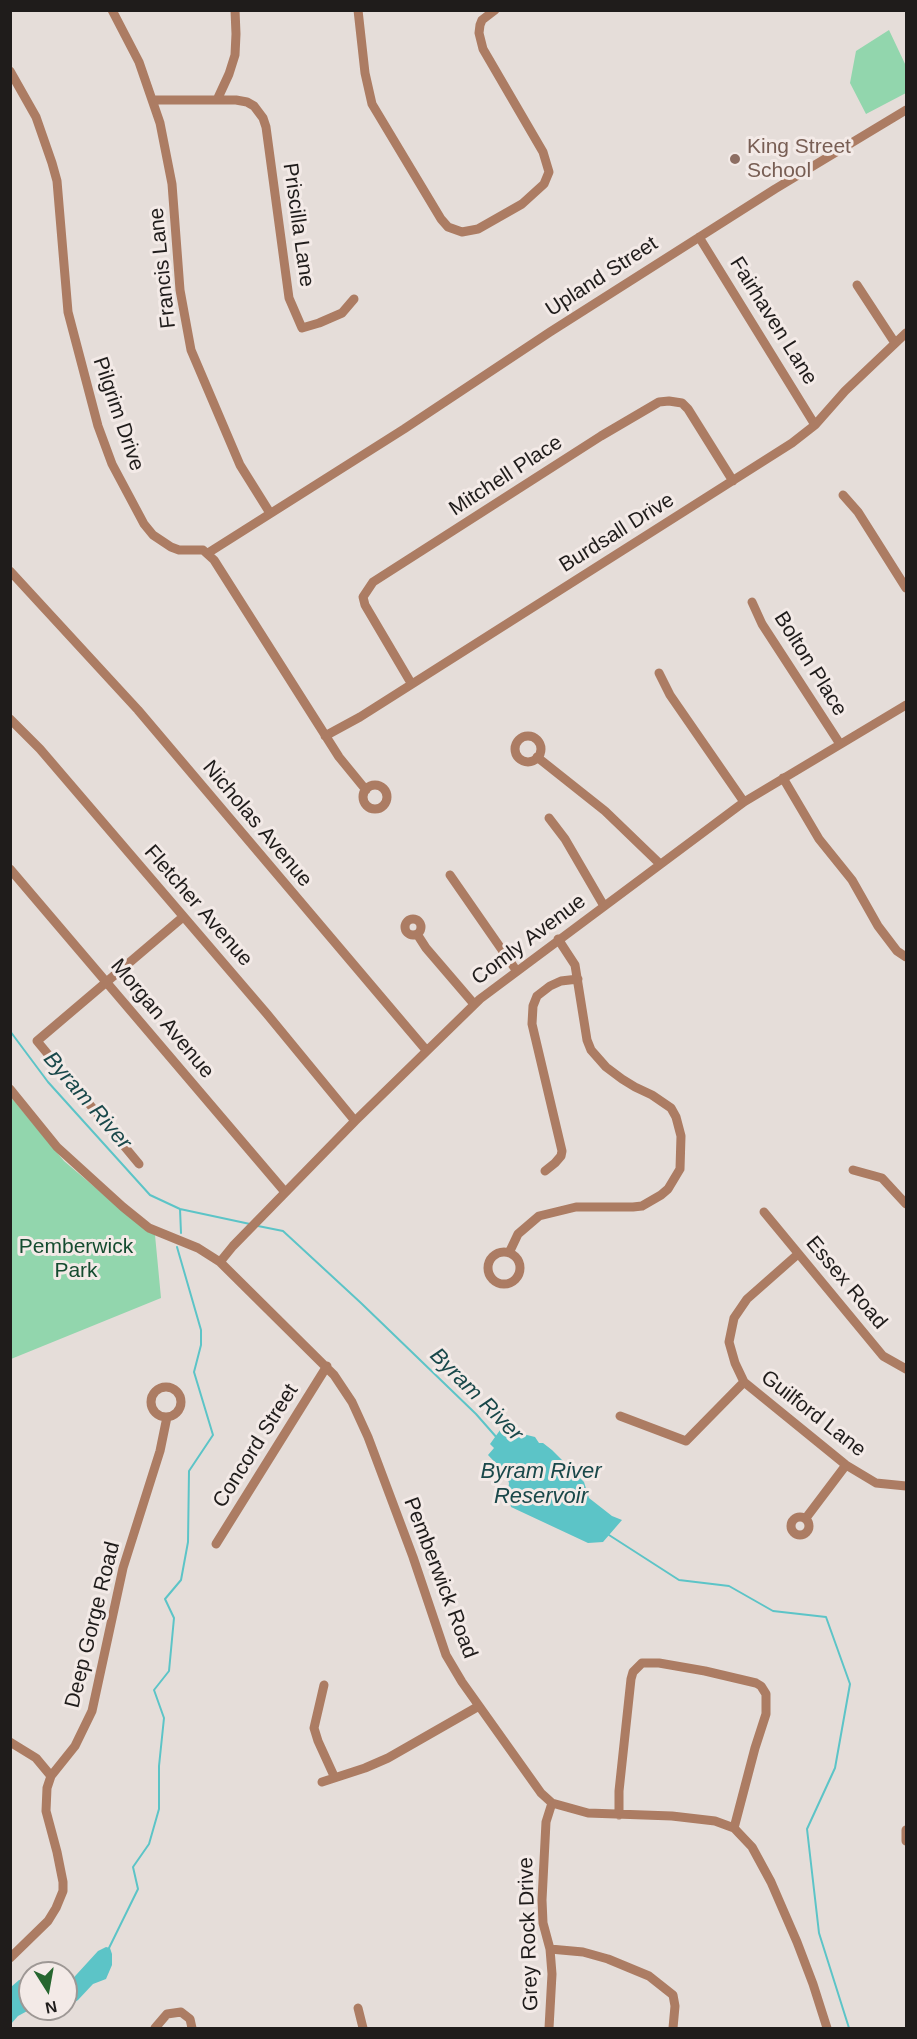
<!DOCTYPE html>
<html>
<head>
<meta charset="utf-8">
<style>
	body { margin:0 }
	#map { position:relative; width:917px; height:2039px; overflow:hidden; background:#e5ddd9; font-family:Helvetica,sans-serif }
	canvas { display:block }
	.frame { position:absolute; inset:0; border:12px solid #1f1c1b; pointer-events:none }
	.north { position:absolute; left:18px; top:1961px; width:60px; height:60px; box-sizing:border-box; background:#f3eae7; border:2px solid #9e9895; border-radius:50%; rotate:169deg; font-size:16px; font-weight:700; line-height:24px; text-align:center; color:#1f1c1b }
	.north::after { content:''; display:block; margin:auto; width:21px; height:27px; background:#26662f; clip-path:polygon(50% 0,100% 100%,50% 72%,0 100%) }
</style>
</head>
<body>
<div id="map">
<canvas width="917" height="2039"></canvas>
<div class="frame"></div>
<div class="north">N</div>
</div>
<script>
const ctx = document.querySelector('canvas').getContext('2d');
ctx.lineJoin = 'round';
function paint(path, color) { ctx.fillStyle = color; ctx.fill(path, 'evenodd'); }
const poly = rows => new Path2D(rows.map(r => 'M' + r).join(''));
function trace(path, color, width, dash) { ctx.strokeStyle = color; ctx.lineWidth = width; ctx.lineCap = dash ? 'butt' : 'round'; ctx.setLineDash(dash || []); ctx.stroke(path); }
function label(font, color, halo, rows, align = 'center') {
  ctx.font = font + ' Helvetica,sans-serif'; ctx.lineWidth = 6; ctx.setLineDash([]); ctx.textBaseline = 'middle'; ctx.strokeStyle = halo; ctx.fillStyle = color; for (const [text, x, y, turn = 0] of rows) {
    ctx.save(); ctx.translate(x, y); ctx.rotate((+turn || 0) * Math.PI / 180); ctx.textAlign = isNaN(turn) ? turn : align; if (halo) ctx.strokeText(text, 0, 0); ctx.fillText(text, 0, 0); ctx.restore();
  }
}
const green = poly([
	[889,30,906,66,906,93,866,114,850,83,856,51],
	[10,1096,64,1161,137,1223,155,1235,161,1298,11,1359]
]);
const water = poly([
	[508,1424,519,1433,535,1437,539,1443,543,1443,552,1450,584,1482,589,1498,612,1516,622,1520,603,1542,588,1543,511,1507,508,1493,509,1483,506,1474,488,1455,494,1448,490,1444,503,1426],
	[106,1947,110,1948,112,1954,112,1965,106,1979,93,1984,78,2000,66,2008,66,1986,98,1951],
	[30,1978,31,2009,18,2016,11,2024,11,1987,19,1980]
]);
const stream = poly([
	[10,1031,48,1082,150,1195,180,1209,250,1224],
	[180,1209,181,1233],
	[258,1226,283,1231,361,1303,476,1414,498,1439],
	[609,1535,679,1580,729,1586,773,1611,826,1617,850,1684,835,1768,807,1829,819,1933,849,2028],
	[109,1948,138,1889,133,1867,149,1844,159,1809,159,1766,164,1718,154,1690,169,1671,174,1618,165,1599,181,1580,188,1542,189,1471,213,1435,194,1372,201,1345,201,1330,177,1247]
]);
const minor = poly([
	[112,10,139,62,160,123,172,184,180,290,191,350,240,465,270,513],
	[358,10,365,73,372,104,441,219,448,227,462,232,478,229,522,204,544,184,549,172,543,152,483,49,479,33,480,25,482,20,495,10],
	[10,71,36,117,52,163,57,181,68,312,98,426,112,464,144,524,153,535,171,547,179,550,203,550,214,560,339,757,366,790],
	[154,100,236,100,247,102,254,106,263,118,266,127,289,298,302,328,319,323,342,313,354,299],
	[217,100,229,74,235,55,236,34,235,10],
	[699,237,815,425],
	[857,285,895,343],
	[843,495,858,512,906,588],
	[208,553,404,429,550,332,775,189,906,110],
	[10,571,138,710,426,1050],
	[752,602,762,624,840,744],
	[659,673,670,695,744,802],
	[411,683,365,605,363,597,373,582,601,436,659,402,669,401,682,403,688,409,733,481],
	[10,719,40,749,267,1014,355,1121],
	[325,736,360,717,792,443,815,425,845,391,906,333],
	'515 749a13 13 0 1 1 26 0a13 13 0 1 1-26 0Z',
	[537,757,605,811,660,864],
	[783,778,819,839,852,880,878,926,897,951,906,957],
	'363 797a12 12 0 1 1 24 0a12 12 0 1 1-24 0Z',
	[549,818,565,839,604,906],
	[10,869,285,1192],
	[450,875,516,970],
	'405 927a8 8 0 1 1 16 0a8 8 0 1 1-16 0Z',
	[417,934,426,948,474,1004],
	[10,1089,57,1147,123,1207,149,1228,198,1248,220,1262,334,1375,352,1402,368,1437,413,1557,446,1655,462,1682,541,1793,552,1803,588,1813,672,1816,715,1821,734,1828,752,1847,771,1882,797,1942,813,1984,827,2028],
	[139,1164,37,1041,183,917],
	[853,1170,882,1178,906,1204],
	[545,1171,555,1163,561,1156,562,1151,532,1024,533,1006,537,996,550,986,561,981,578,979],
	[764,1212,883,1356,906,1369],
	'488 1268a16 16 0 1 1 32 0a16 16 0 1 1-32 0Z',
	[509,1253,518,1234,539,1216,576,1207,633,1207,642,1206,661,1195,668,1189,680,1169,681,1136,676,1117,671,1108,652,1095,635,1087,622,1079,606,1067,591,1050,587,1040,575,965,558,939],
	[798,1254,747,1299,734,1318,729,1342,735,1363,744,1382,846,1465,876,1483,906,1486],
	[220,1262,233,1246,355,1121,480,999,744,802,906,705],
	'151 1402a15 15 0 1 1 30 0a15 15 0 1 1-30 0Z',
	[620,1416,686,1441,744,1382],
	'791 1526a9 9 0 1 1 18 0a9 9 0 1 1-18 0Z',
	[806,1518,846,1465],
	[216,1544,327,1366],
	[324,1685,314,1728,318,1741,334,1776],
	[10,1742,36,1758,51,1776],
	[322,1782,365,1768,388,1758,479,1706],
	[619,1815,619,1791,631,1679,633,1672,642,1663,659,1663,705,1671,756,1683,761,1686,766,1694,766,1714,755,1748,734,1828],
	[906,1830,906,1841],
	[550,1949,583,1952,608,1959,649,1976,673,1995,675,2006,673,2028],
	[10,1958,48,1921,56,1908,63,1891,63,1882,57,1852,46,1811,47,1788,51,1776,75,1746,92,1711,123,1568,160,1451,167,1417],
	[358,2008,363,2028],
	[155,2028,167,2014,181,2012,190,2019,192,2028],
	[549,2028,552,1974,550,1949,543,1923,542,1900,546,1822,552,1803]
]);
const markers = [
	[735,159,6,"#8d6e63"]
];
const educationNames = [
	["King Street",747,147],
	["School",747,171]
];
const streetNames = [
	["Priscilla Lane",298,225,82],
	["Francis Lane",163,268,-96],
	["Upland Street",602,277,-33],
	["Fairhaven Lane",773,321,58],
	["Pilgrim Drive",118,414,71],
	["Mitchell Place",506,476,-33],
	["Burdsall Drive",617,533,-32],
	["Bolton Place",810,664,58],
	["Nicholas Avenue",257,824,50],
	["Fletcher Avenue",198,906,49],
	["Comly Avenue",529,940,-37],
	["Morgan Avenue",162,1019,50],
	["Essex Road",846,1283,50],
	["Guilford Lane",813,1414,38],
	["Concord Street",256,1446,-58],
	["Pemberwick Road",440,1578,69],
	["Deep Gorge Road",93,1625,-76],
	["Grey Rock Drive",529,1934,-92]
];
const parkNames = [
	["Pemberwick",76,1247],
	["Park",76,1271]
];
const waterNames = [
	["Byram River",87,1101,49],
	["Byram River",476,1395,45],
	["Byram River",541,1472],
	["Reservoir",541,1497]
];
paint(green, '#92d6ad');
paint(water, '#5cc4c7');
trace(stream, '#5cc4c7', 2);
trace(minor, '#ac7c63', 9);
for (const [x, y, r, color] of markers) { const dot = new Path2D(); dot.arc(x, y, r, 0, 2 * Math.PI); ctx.fillStyle = color; ctx.fill(dot); trace(dot, '#f3eae7', 2); }
label('21px', '#785e54', '#f3eae7', educationNames, 'left');
label('21px', '#1f1c1b', '#f3eae7', streetNames);
label('21px', '#154c30', '#f3eae7', parkNames);
label('italic 22px', '#19484a', '#f3eae7', waterNames);
</script>
</body>
</html>
